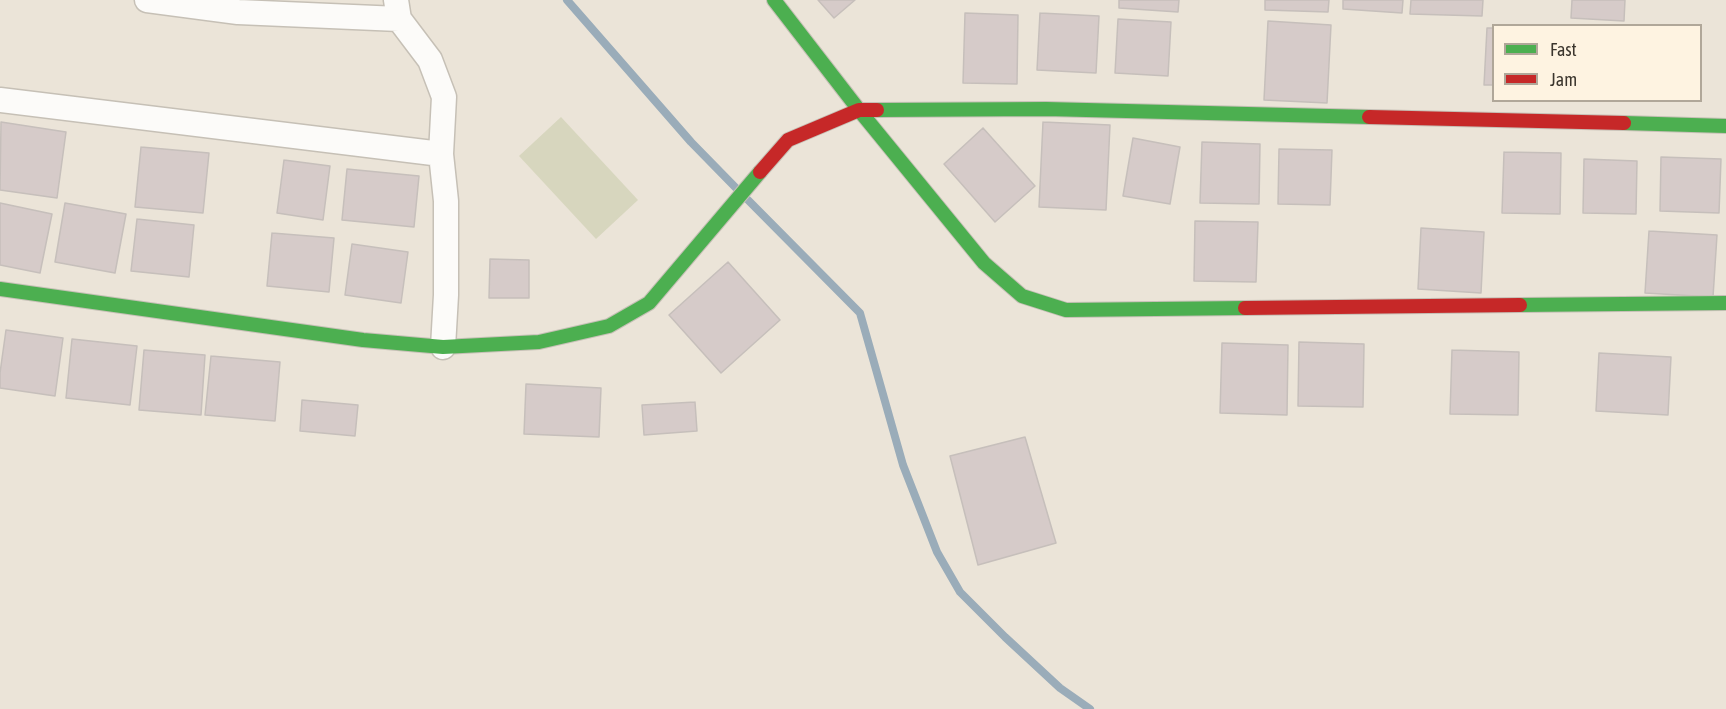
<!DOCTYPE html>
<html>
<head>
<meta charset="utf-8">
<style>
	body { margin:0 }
	#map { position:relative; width:1726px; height:709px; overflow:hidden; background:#ebe4d8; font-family:"Asap Condensed",sans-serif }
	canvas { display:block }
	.legend { position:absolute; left:1492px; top:24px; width:210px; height:78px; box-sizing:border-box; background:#fef3e1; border:2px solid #b0a799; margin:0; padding:8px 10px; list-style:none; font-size:18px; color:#3b352d }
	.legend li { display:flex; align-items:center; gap:12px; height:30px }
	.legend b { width:30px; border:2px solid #b0a799 }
</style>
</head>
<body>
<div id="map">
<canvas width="1726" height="709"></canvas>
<ul class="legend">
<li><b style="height:8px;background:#4caf50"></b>Fast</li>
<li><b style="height:8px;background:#c62828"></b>Jam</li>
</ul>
</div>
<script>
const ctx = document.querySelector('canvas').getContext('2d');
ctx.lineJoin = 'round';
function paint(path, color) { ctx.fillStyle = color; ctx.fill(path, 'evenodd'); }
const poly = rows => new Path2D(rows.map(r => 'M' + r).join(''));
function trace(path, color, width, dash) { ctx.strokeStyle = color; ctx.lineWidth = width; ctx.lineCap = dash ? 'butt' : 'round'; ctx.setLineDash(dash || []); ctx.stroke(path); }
const green = poly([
	[561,117,638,200,596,239,519,156]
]);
const stream = poly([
	[567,0,691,142,736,188],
	[748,200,860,313,903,465,937,552,960,592,1005,637,1060,688,1090,709]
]);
const building = poly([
	[818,0,855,0,834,18,818,0],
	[1119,0,1179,0,1178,12,1119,8,1119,0],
	[1265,0,1329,0,1328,12,1265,10,1265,0],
	[1343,0,1403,0,1402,13,1343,9,1343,0],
	[1411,0,1483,0,1482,16,1410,14,1411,0],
	[1572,0,1625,0,1624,21,1571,18,1572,0],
	[965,13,1018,15,1017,84,963,83,965,13],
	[1040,13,1099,16,1096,73,1037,70,1040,13],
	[1118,19,1171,22,1168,76,1115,73,1118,19],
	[1268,21,1331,25,1327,103,1264,100,1268,21],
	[1487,28,1494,28,1494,85,1484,85,1487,28],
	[1,122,66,132,57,198,0,190,1,122],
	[1043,122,1110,125,1106,210,1039,207,1043,122],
	[983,128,1035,186,995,222,944,164,983,128],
	[1133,138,1180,147,1170,204,1123,196,1133,138],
	[1202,142,1260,144,1259,204,1200,203,1202,142],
	[141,147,209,153,203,213,135,207,141,147],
	[1279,149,1332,150,1330,205,1278,204,1279,149],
	[1504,152,1561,153,1560,214,1502,213,1504,152],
	[1661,157,1721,159,1719,213,1660,211,1661,157],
	[1584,159,1637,161,1636,214,1583,213,1584,159],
	[284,160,330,166,323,220,277,213,284,160],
	[347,169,419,176,414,227,342,220,347,169],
	[0,203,52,214,40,273,0,265,0,203],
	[65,203,126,214,115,273,55,262,65,203],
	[137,219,194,225,189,277,131,271,137,219],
	[1195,221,1258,222,1256,282,1194,281,1195,221],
	[1421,228,1484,232,1481,293,1418,289,1421,228],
	[1649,231,1717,235,1713,297,1645,293,1649,231],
	[272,233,334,238,329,292,267,286,272,233],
	[352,244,408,252,401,303,345,295,352,244],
	[490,259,529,260,529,298,489,298,490,259],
	[728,262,780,320,721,373,669,315,728,262],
	[6,330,63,338,55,396,0,388,0,373,6,330],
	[72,339,137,346,130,405,66,398,72,339],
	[1299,342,1364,344,1363,407,1298,406,1299,342],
	[1222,343,1288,345,1287,415,1220,413,1222,343],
	[144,350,205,355,201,415,139,410,144,350],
	[1452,350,1519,352,1518,415,1450,414,1452,350],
	[1599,353,1671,357,1668,415,1596,411,1599,353],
	[211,356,280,362,275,421,205,415,211,356],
	[526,384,601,388,599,437,524,434,526,384],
	[302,400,358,405,355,436,300,431,302,400],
	[695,402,697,431,644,435,642,405,695,402],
	[1025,437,1056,543,978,565,950,456,1025,437]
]);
const street = poly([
	[147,0,238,12,399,19],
	[396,0,399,19,430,60,444,97,441,154,446,201,446,295,443,347],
	[0,100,441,154]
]);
const fast = poly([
	[774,0,859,110,984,263,1022,296,1066,310,1245,308],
	[877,110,1046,109,1369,117],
	[1624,123,1726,126],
	[0,289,363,340,443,347,539,342,609,326,649,303,760,172],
	[1520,305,1726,303]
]);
const jam = poly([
	[1369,117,1624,123],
	[760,172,788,140,859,110,877,110],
	[1245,308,1520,305]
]);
paint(green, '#d7d6be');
trace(stream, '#9aacb9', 8);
paint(building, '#d6cbc9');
trace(building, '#c6bfbb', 1.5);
trace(street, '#c6c0b6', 27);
trace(fast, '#c6c0b6', 16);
trace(jam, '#c6c0b6', 16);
trace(street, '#fcfbf9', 24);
trace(fast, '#4caf50', 14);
trace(jam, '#c62828', 14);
</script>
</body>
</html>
